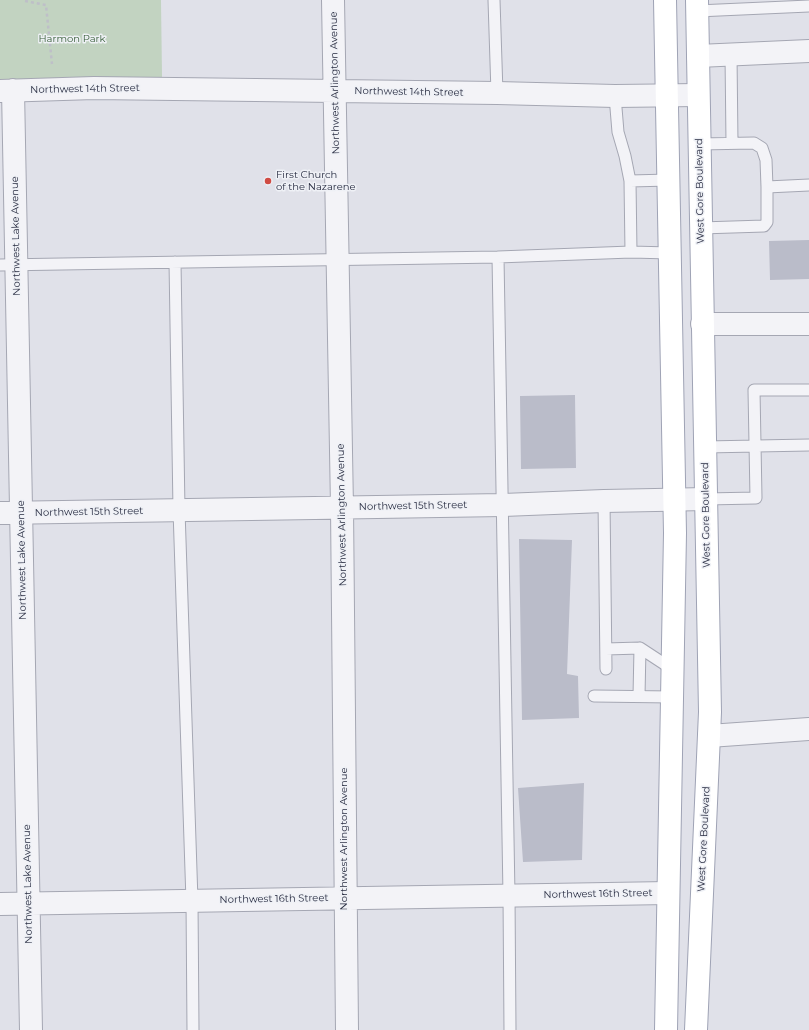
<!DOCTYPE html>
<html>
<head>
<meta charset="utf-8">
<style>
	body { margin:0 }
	canvas { display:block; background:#e0e1e9 }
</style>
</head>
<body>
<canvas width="809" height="1030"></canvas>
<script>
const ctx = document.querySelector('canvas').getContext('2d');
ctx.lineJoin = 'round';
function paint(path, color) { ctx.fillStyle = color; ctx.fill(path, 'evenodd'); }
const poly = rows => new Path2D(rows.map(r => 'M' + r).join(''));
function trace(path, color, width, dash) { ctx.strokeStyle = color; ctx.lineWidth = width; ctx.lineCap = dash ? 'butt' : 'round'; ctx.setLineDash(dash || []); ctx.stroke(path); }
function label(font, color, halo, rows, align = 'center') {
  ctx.font = font + ' Montserrat,sans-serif'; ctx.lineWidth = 3; ctx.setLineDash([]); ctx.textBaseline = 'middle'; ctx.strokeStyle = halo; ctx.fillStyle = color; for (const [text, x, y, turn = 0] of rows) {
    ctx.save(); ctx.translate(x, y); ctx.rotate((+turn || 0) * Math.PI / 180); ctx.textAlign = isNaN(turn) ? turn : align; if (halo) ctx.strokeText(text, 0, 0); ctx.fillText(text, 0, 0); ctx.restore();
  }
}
const green = poly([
	[0,0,161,0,162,77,0,80]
]);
const building = poly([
	[809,240,809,279,770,280,769,241],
	[575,395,576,468,521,469,520,396],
	[519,539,572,540,567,674,578,676,579,718,522,720],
	[584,783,582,860,523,862,518,788]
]);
const path = poly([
	[25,1,46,5,52,64]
]);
const lane = poly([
	[494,0,497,93],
	[697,11,809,6],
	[731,55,732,143],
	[615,96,618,132,625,156,630,181,669,180],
	[699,144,754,143,762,148,766,160,767,187,767,222,764,226,701,228],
	[630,181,631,252],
	[767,187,809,185],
	[498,257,509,895,510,1030],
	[175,262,179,510,192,901,193,1030],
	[0,265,498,257,631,252,670,253],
	[705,447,809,445],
	[706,499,756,498,754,390,809,390],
	[604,501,606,669],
	[640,648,672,669],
	[606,649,640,648,639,696],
	[594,696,672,697]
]);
const street = poly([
	[333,0,342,507,347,1030],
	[698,56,809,51],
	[13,90,31,1030],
	[0,91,94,88,497,93,615,96,698,95],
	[702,324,809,324],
	[0,513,503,505,604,501,706,499],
	[709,736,809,729],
	[0,904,668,893]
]);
const primary = poly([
	[665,0,675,533,666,1030],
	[696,1030,710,712,697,0]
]);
const markers = [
	[268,181,4,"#d04b43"]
];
const parkNames = [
	["Harmon Park",72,39]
];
const streetNames = [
	["Northwest Arlington Avenue",335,83,-91],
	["Northwest 14th Street",85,89,-1],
	["Northwest 14th Street",409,92,1],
	["West Gore Boulevard",700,191,-91],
	["Northwest Lake Avenue",16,236,-91],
	["Northwest 15th Street",413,506,-1],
	["Northwest 15th Street",89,512,-1],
	["Northwest Arlington Avenue",342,515,-91],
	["West Gore Boulevard",706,515,-91],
	["Northwest Lake Avenue",22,560,-91],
	["Northwest Arlington Avenue",344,839,-90],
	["West Gore Boulevard",704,839,-87],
	["Northwest Lake Avenue",28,884,-91],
	["Northwest 16th Street",598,894,-1],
	["Northwest 16th Street",274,899,-1]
];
const poiNames = [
	["First Church",276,175],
	["of the Nazarene",276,187]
];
paint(green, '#c2d3c1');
paint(building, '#babcc9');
trace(lane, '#a5a7b3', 13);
trace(street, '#a5a7b3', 24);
trace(primary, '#9fa3b5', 24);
trace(path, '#bebfc8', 2.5, [3, 3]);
trace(lane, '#f3f3f7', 11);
trace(street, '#f3f3f7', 22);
trace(primary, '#fff', 22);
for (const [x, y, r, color] of markers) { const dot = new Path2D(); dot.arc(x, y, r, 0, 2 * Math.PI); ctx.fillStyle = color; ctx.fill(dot); trace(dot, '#eff1f6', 1.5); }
label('10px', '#355c36', '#eff1f6', parkNames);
label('10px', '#282c41', '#eff1f6', streetNames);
label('10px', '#282c41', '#eff1f6', poiNames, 'left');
</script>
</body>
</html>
